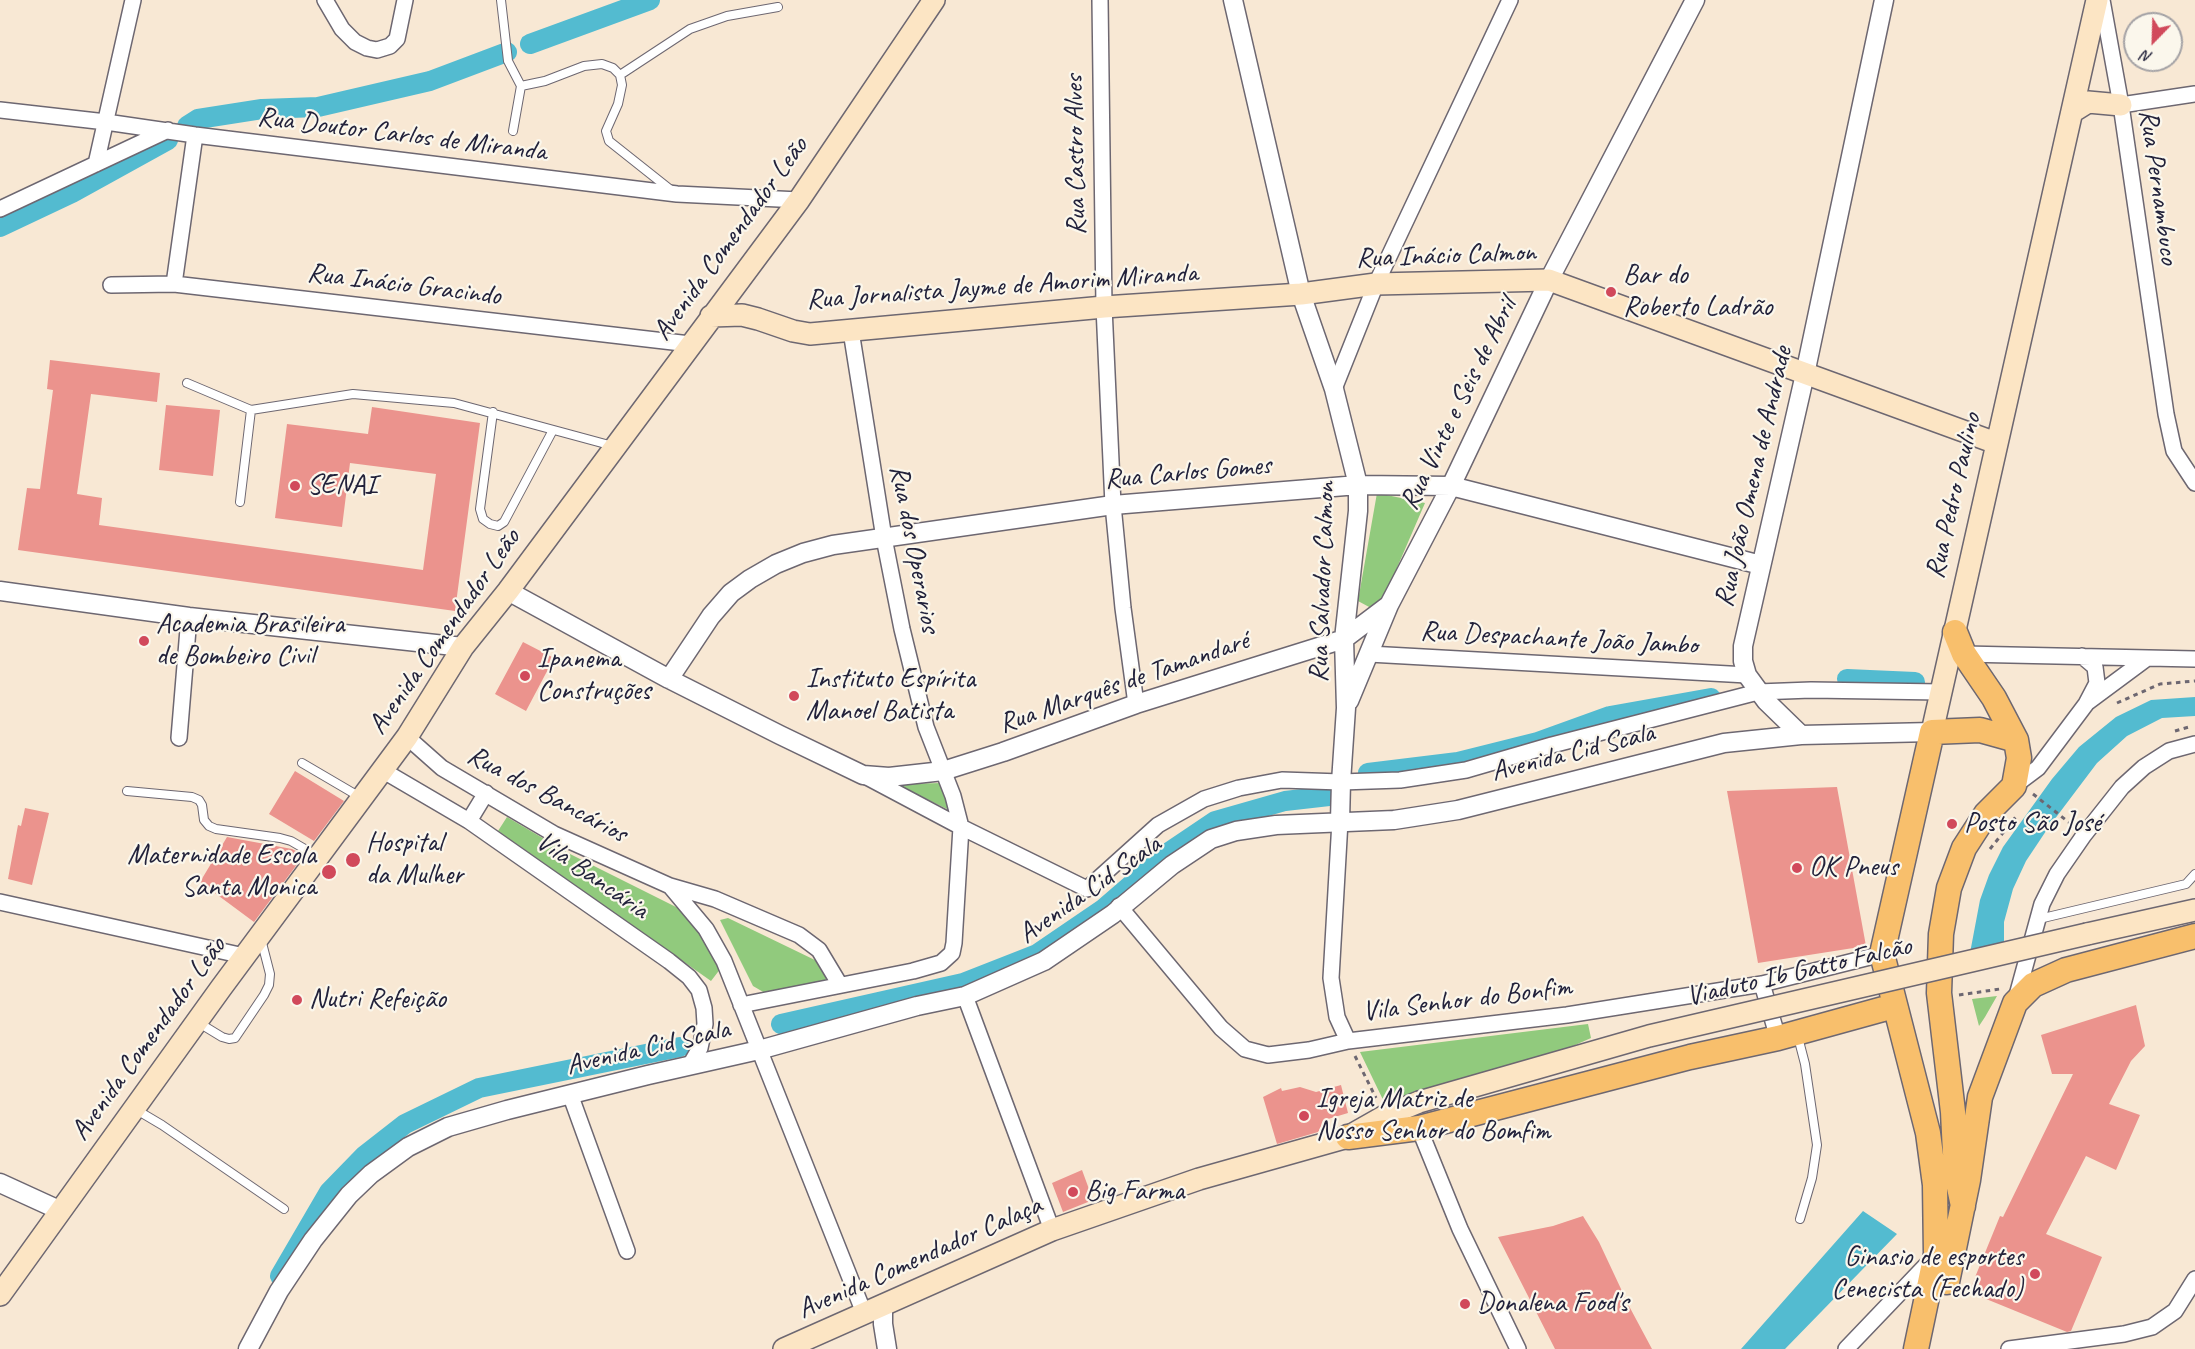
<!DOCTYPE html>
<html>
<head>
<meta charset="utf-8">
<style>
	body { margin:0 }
	#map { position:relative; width:2195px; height:1349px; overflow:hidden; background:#f8e8d4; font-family:Caveat,sans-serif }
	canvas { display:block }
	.north { position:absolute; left:2123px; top:12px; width:60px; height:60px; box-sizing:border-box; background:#fbf7ec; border:2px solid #a4a2a5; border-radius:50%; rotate:203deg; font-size:16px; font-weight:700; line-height:24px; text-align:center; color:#22223b }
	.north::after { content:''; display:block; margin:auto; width:21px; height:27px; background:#d1495b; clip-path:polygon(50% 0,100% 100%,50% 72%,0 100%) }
</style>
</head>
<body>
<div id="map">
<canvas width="2195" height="1349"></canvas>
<div class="north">N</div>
</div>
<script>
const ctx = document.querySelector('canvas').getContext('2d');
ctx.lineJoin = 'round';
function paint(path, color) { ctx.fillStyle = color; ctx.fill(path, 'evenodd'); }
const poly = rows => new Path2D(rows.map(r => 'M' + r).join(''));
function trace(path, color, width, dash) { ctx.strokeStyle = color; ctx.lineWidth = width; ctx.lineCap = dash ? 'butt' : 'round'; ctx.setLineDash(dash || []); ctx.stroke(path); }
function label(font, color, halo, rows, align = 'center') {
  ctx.font = font + ' Caveat,sans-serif'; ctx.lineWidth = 4.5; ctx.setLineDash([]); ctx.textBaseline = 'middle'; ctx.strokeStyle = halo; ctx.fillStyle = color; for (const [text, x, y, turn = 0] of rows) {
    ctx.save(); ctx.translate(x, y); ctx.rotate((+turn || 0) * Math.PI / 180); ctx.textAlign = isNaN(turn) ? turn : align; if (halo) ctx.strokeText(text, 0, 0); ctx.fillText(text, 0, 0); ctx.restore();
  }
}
const green = poly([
	[1377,493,1425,503,1383,600,1371,608,1358,601],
	[942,783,949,810,902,787,904,784],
	[507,817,568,853,678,908,711,941,721,968,711,981,498,831],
	[728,918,819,962,827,975,824,985,765,993,753,986,720,920],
	[1997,996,1985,1017,1979,1026,1972,999],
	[1588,1024,1591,1038,1546,1058,1386,1106,1360,1052]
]);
const water = poly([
	[2195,697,2195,716,2162,718,2127,736,2097,763,2048,828,2026,861,2013,889,2004,922,2004,945,1970,953,1980,900,1989,875,2003,847,2052,779,2079,747,2116,717,2151,700],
	[1863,1211,1897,1234,1785,1349,1741,1349]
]);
const canal = poly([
	[530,44,650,0],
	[187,126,198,119,262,109,318,107,430,81,507,52],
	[0,227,72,193,168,140],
	[1847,679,1915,682],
	[1368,773,1458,762,1538,742,1610,716,1711,698],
	[781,1024,963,983,1037,954,1103,909,1169,852,1215,821,1285,801,1329,796],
	[280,1276,329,1192,364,1156,405,1124,479,1088,680,1047]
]);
const building = poly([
	[50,360,160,373,157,402,91,394,77,494,102,498,99,525,423,570,436,474,350,463,342,527,275,518,287,424,368,434,372,407,480,423,455,611,18,550,27,488,40,489,53,390,47,389],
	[166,405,220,410,213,476,159,470],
	[523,642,554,658,526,711,495,694],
	[295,771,344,801,314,841,269,814],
	[1837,787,1866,946,1758,963,1727,791],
	[25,808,49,813,32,885,8,879,18,825,21,826],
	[227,837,292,849,304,855,254,922,200,882],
	[2136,1005,2145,1046,2131,1061,2109,1104,2140,1115,2116,1170,2086,1156,2046,1234,2102,1257,2071,1331,2067,1332,1969,1292,2000,1216,2003,1217,2073,1074,2052,1074,2041,1035],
	[1341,1085,1348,1113,1328,1119,1318,1132,1277,1144,1263,1097,1281,1088,1282,1091,1300,1087,1316,1092],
	[1082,1170,1093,1200,1063,1212,1052,1183],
	[1583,1216,1599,1242,1629,1306,1652,1349,1555,1349,1498,1237,1553,1226]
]);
const path = poly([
	[2117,703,2160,684,2195,681],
	[2175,731,2189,727],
	[2033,794,2071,824],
	[1990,849,2018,814],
	[1959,995,2000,989],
	[1355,1056,1376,1098]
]);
const service = poly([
	[501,0,508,61,521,86,545,81,584,66,602,64,613,68,620,75,622,85,618,104,606,131,609,141,672,191],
	[620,75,690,29,727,16,778,7],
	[513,131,521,86],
	[187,383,251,410,353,394,454,403,613,446],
	[493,412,480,509,483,519,490,524,498,526,504,522,553,430],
	[240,502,251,410],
	[302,763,360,797],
	[127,791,192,797,199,800,202,805,204,820,209,826,216,829,280,838,291,841,317,856],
	[2039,919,2186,884,2195,874],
	[199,1023,222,1037,229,1039,235,1038,264,995,269,985,270,974,261,939],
	[1798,1037,1805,1064,1817,1145,1812,1178,1800,1219],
	[135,1109,162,1125,284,1209]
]);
const minor = poly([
	[325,0,342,29,355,42,367,48,377,50,390,46,397,39,405,0],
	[1100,0,1104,307,1113,505,1123,608,1136,704],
	[2102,0,2121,105,2166,414,2174,451,2195,483],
	[2121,105,2195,94],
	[0,110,106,122,195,135,677,194,799,200],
	[96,164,133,0],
	[0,209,168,130],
	[174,284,195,135],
	[111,285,174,284,690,344],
	[1334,389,1376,284,1510,0],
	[1369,654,1747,675],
	[1964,654,2195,659],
	[2088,702,2146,659],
	[407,737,442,768,554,834,670,886,706,929,724,961,864,1313],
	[179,738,189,617],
	[382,770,469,821,669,961,689,977,699,990,704,1008,705,1024,700,1048,690,1065],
	[865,776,961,827,1087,889,1158,825,1204,799,1239,788,1282,780,1341,782,1400,780,1466,770,1552,745,1758,692,1811,690,1941,692],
	[2014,786,2038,768,2086,704,2097,683,2095,667,2082,656],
	[469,821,486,793],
	[1340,821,1331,978,1337,1017,1348,1041],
	[670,886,715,899,799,935,819,950,840,985],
	[0,902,244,956],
	[1119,906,1221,1028,1245,1049,1268,1055,1309,1050,1348,1041,1567,1015,1762,984,1882,954],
	[1762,984,1778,1038],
	[965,996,1052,1230],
	[2016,999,2042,904,2057,874,2084,835,2122,787,2144,767,2169,751,2195,744],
	[741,1005,913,971,941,963,952,953,954,943,961,827,953,796,926,727,902,629,884,538,851,331],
	[570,1094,627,1251],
	[1419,1128,1460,1229,1518,1349],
	[1846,1349,1933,1258],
	[2009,1349,2124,1334,2152,1327,2175,1311,2195,1279]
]);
const tertiary = poly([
	[1233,0,1301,294,1334,389,1358,485,1358,511,1344,639,1346,708,1341,782,1340,821],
	[0,591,189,617,463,647],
	[508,591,669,679,780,735,863,775,889,777,943,771,1003,752,1136,704,1344,639,1389,605],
	[669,679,711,616,731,593,750,579,776,564,803,553,833,545,1113,505,1358,485,1451,486,1761,565],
	[1349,701,1389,605,1451,486,1549,280,1695,0],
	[1801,735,1766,701,1747,675,1743,661,1743,646,1805,374,1884,0],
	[0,1183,59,1210],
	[883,1304,883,1324,887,1349],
	[248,1349,279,1291,313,1240,349,1195,371,1174,408,1147,448,1127,507,1110,648,1075,759,1050,917,1006,965,996,1044,961,1113,914,1172,865,1211,839,1236,831,1276,825,1394,820,1458,810,1724,743,1801,735,1932,732]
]);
const secondary = poly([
	[2072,112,2088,102,2121,105],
	[711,316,742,315,758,319,793,331,810,334,1104,307,1301,294,1376,284,1549,280,1996,443],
	[1932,732,2097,0],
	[2087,934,2195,910],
	[0,1295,221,988,407,737,463,647,508,591,799,200,934,0],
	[784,1349,1052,1230,1199,1179,1348,1137,1385,1116,1419,1102]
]);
const trunk = poly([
	[1955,632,1964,654,1994,698,2016,740,2019,758,2014,786,1986,814,1964,848,1949,888,1941,934,1939,993,1953,1112,1956,1173,1963,1206],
	[1348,1137,1419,1128,1690,1057,1778,1038,1894,1006],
	[1947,1282,1968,1180,1980,1097,2015,1003,2033,985,2066,970,2195,936],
	[1916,1349,1936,1254,1935,1185,1928,1133,1882,954,1932,732,1980,730,2016,740]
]);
const secondaryBridge = poly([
	[1419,1102,1649,1036,2087,934]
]);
const markers = [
	[1611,292,6,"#d1495b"],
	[295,486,6,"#d1495b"],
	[144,641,6,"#d1495b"],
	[525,676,6,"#d1495b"],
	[794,696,6,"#d1495b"],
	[1952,824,6,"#d1495b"],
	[353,860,8,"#d1495b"],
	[1797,868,6,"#d1495b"],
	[329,872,8,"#d1495b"],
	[297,1000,6,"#d1495b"],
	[1304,1116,6,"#d1495b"],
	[1073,1192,6,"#d1495b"],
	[2035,1274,6,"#d1495b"],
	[1465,1304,6,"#d1495b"]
];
const streetNames = [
	["Rua Doutor Carlos de Miranda",402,135,7],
	["Rua Castro Alves",1076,155,-91],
	["Rua Pernambuco",2158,187,82],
	["Avenida Comendador Leão",731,239,-54],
	["Rua Inácio Calmon",1446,256,-2],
	["Rua Inácio Gracindo",404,285,7],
	["Rua Jornalista Jayme de Amorim Miranda",1002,287,-4],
	["Rua Vinte e Seis de Abril",1459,404,-64],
	["Rua Carlos Gomes",1188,473,-5],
	["Rua João Omena de Andrade",1754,477,-77],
	["Rua Pedro Paulino",1954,496,-77],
	["Rua dos Operarios",914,549,79],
	["Rua Salvador Calmon",1323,582,-88],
	["Avenida Comendador Leão",445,632,-55],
	["Rua Despachante João Jambo",1559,639,3],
	["Rua Marquês de Tamandaré",1124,683,-19],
	["Avenida Cid Scala",1573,753,-14],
	["Rua dos Bancários",547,795,28],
	["Vila Bancária",592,876,35],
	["Avenida Cid Scala",1090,890,-35],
	["Viaduto Ib Gatto Falcão",1799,972,-13],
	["Vila Senhor do Bonfim",1467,1000,-7],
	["Avenida Comendador Leão",149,1039,-54],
	["Avenida Cid Scala",648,1048,-13],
	["Avenida Comendador Calaça",920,1258,-24]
];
const poiNames = [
	["Bar do",1623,276],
	["Roberto Ladrão",1623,308],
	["SENAI",307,486],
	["Academia Brasileira",156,625],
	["de Bombeiro Civil",156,657],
	["Ipanema",537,660],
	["Construções",537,692],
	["Instituto Espírita",806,680],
	["Manoel Batista",806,712],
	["Posto São José",1964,824],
	["Hospital",366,844],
	["da Mulher",366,876],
	["Maternidade Escola",316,856,"right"],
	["Santa Monica",316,888,"right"],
	["OK Pneus",1809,868],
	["Nutri Refeição",309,1000],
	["Igreja Matriz de",1316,1100],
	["Nosso Senhor do Bomfim",1316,1132],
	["Big Farma",1085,1192],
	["Ginasio de esportes",2023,1258,"right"],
	["Cenecista (Fechado)",2023,1290,"right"],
	["Donalena Food's",1477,1304]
];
paint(green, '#91ca7d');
paint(water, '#53bbd0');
trace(canal, '#53bbd0', 20);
paint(building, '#eb938d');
trace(service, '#6d6771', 10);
trace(minor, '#6d6771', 18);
trace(tertiary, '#6d6771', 21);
trace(secondary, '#6d6771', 24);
trace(trunk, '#6d6771', 27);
trace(path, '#6d6771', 3, [4.5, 4.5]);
trace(service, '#fff', 8);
trace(minor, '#fff', 15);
trace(tertiary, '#fff', 18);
trace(secondary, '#fce5c4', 21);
trace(trunk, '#f8bf6c', 24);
trace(secondaryBridge, '#6d6771', 24, []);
trace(secondaryBridge, '#fce5c4', 21);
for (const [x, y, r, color] of markers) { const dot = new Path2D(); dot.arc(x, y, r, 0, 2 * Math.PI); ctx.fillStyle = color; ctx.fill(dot); trace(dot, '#fbf7ec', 2); }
label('28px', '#22223b', '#fbf7ec', streetNames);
label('28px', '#22223b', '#fbf7ec', poiNames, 'left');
</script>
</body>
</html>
